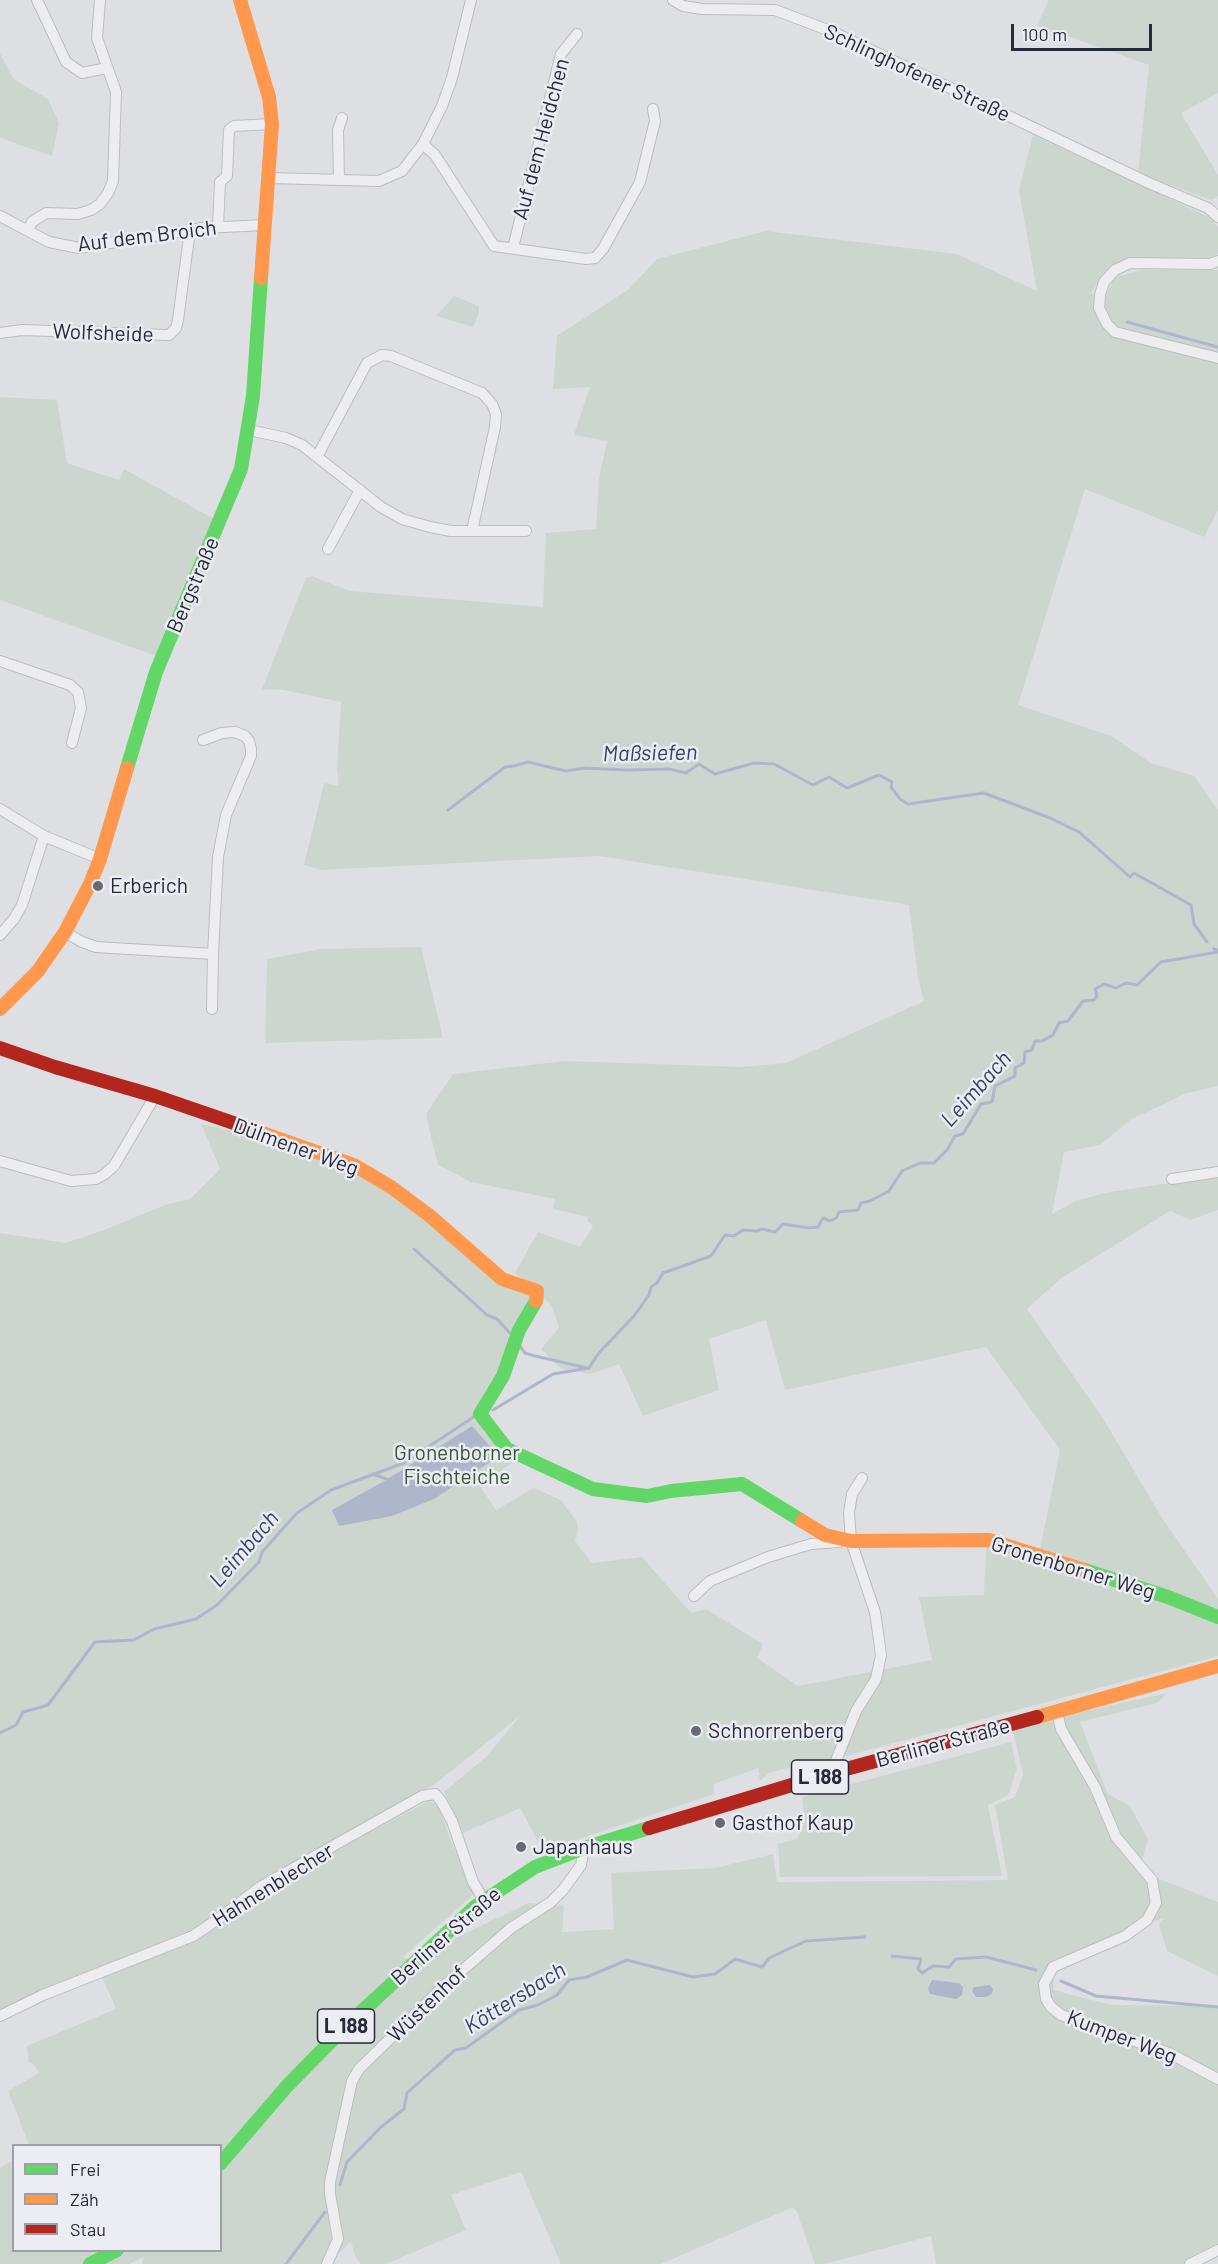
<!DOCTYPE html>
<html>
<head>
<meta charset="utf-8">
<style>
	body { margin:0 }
	#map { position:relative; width:1218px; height:2264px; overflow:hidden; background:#dedfe3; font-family:Barlow,sans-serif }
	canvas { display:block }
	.legend { position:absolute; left:12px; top:2144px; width:210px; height:108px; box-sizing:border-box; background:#ebedf3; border:2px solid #9d9fa9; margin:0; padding:8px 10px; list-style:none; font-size:18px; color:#272a3a }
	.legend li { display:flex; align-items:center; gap:12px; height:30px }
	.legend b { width:30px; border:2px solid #9d9fa9 }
	.scale { position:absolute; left:1011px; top:24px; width:141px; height:27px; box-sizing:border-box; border:3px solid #272a3a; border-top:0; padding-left:8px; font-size:18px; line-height:21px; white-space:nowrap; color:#272a3a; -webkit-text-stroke:4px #ebedf3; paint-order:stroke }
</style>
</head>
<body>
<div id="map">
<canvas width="1218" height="2264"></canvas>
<ul class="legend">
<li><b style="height:8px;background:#63d668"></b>Frei</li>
<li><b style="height:8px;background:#ff974d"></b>Zäh</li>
<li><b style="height:8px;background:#b3261e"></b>Stau</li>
</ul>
<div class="scale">100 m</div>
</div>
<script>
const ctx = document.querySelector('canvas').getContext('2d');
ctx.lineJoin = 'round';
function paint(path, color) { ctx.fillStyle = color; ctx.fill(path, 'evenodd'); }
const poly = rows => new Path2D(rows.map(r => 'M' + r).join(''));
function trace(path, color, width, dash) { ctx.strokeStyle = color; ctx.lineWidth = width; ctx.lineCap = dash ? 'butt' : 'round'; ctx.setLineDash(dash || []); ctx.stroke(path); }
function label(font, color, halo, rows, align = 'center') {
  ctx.font = font + ' Barlow,sans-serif'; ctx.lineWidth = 5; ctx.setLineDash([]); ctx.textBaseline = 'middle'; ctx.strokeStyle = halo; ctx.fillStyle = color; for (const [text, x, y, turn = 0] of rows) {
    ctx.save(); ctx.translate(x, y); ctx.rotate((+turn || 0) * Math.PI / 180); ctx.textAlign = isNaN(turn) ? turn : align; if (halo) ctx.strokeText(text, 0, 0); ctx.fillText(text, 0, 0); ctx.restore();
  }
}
const green = poly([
	[1049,0,1218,0,1218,93,1181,113,1218,175,1218,196,1211,200,1138,173,1149,65,1037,25],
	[0,53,13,79,48,99,59,123,52,156,0,138],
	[1033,135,1211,218,1218,227,1218,254,1207,259,1128,258,1108,267,1091,293,1105,297,1115,277,1141,270,1218,270,1218,510,1204,537,1085,489,1018,705,1111,736,1151,763,1194,776,1218,810,1218,1086,1187,1093,1130,1120,1100,1145,1064,1152,1052,1214,1075,1201,1109,1192,1218,1176,1218,1210,1191,1220,1170,1211,1060,1279,1027,1309,1104,1420,1162,1518,1218,1599,1218,1656,831,1760,808,1768,806,1763,769,1773,760,1781,758,1768,714,1784,714,1794,543,1851,520,1808,463,1833,444,1792,487,1756,520,1716,435,1784,257,1884,191,1932,35,1993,0,2012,0,1233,65,1243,104,1230,165,1205,190,1199,220,1169,201,1124,244,1133,354,1165,495,1273,532,1289,536,1303,472,1420,477,1418,514,1461,481,1486,483,1491,496,1510,534,1488,561,1500,577,1522,578,1531,575,1541,592,1563,642,1557,691,1613,706,1609,763,1644,757,1658,798,1686,932,1660,919,1597,984,1595,987,1534,1040,1549,1060,1450,986,1347,785,1390,766,1320,709,1339,719,1390,643,1416,619,1364,591,1374,561,1369,541,1349,559,1328,552,1306,532,1286,515,1273,538,1232,580,1247,593,1226,587,1220,588,1217,553,1209,555,1199,471,1182,438,1165,431,1137,426,1114,453,1074,565,1061,741,1067,786,1063,924,1001,918,978,909,905,599,856,320,870,304,865,324,783,339,786,337,767,341,702,284,690,262,689,306,578,312,576,350,591,543,607,546,533,596,529,599,479,607,441,574,435,590,387,553,389,557,336,629,289,657,259,766,231,957,254,1037,291,1019,190],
	[454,296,479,306,479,313,473,327,436,316],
	[0,397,57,400,67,463,119,480,124,469,214,519,156,656,0,600],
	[421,947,443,1038,265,1043,267,959,321,949],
	[1167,1693,1157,1703,1080,1722,1108,1794,1130,1806,1148,1839,1139,1871,1218,1902,1218,1976,1167,1951,1159,1924,1164,1918,1128,1929,1055,1962,1053,1990,1112,2005,1218,2006,1218,2256,1201,2264,936,2264,931,2236,824,2264,815,2264,797,2212,793,2207,661,2264,561,2264,521,2172,451,2195,466,2230,386,2264,361,2264,355,2256,351,2241,329,2264,142,2264,144,2257,129,2264,0,2264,0,2168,13,2160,14,2250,220,2250,220,2146,29,2145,8,2091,39,2073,35,2065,29,2062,27,2046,116,2009,102,1977,199,1939,265,1889,428,1801,439,1805,450,1839,475,1893,403,1957,424,1965,452,1940,528,1903,564,1906,562,1932,614,1929,611,1873,715,1868,773,1854,777,1882,1008,1880,995,1805,1015,1797,1023,1775,1012,1727],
	[1011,1742,1017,1769,1008,1795,988,1805,1002,1876,780,1877,778,1844,797,1839,805,1821,802,1797]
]);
const water = poly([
	[472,1426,496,1453,493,1460,434,1499,392,1516,339,1526,332,1510,386,1480],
	[932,1980,959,1983,963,1987,962,1995,956,1999,930,1994,928,1988],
	[990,1985,993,1989,992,1994,986,1997,976,1997,972,1991,974,1987]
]);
const stream = poly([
	[1127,322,1218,347],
	[448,810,505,767,514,766,528,762,566,771,584,768,627,770,669,769,686,773,699,764,715,774,754,763,774,764,813,785,829,777,847,788,879,775,892,782,891,787,900,799,908,804,984,793,1050,818,1079,832,1130,877,1134,873,1191,905,1194,924,1207,942],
	[1214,949,1218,950],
	[414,1249,487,1315,497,1319,510,1333],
	[519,1345,525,1353,535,1356,587,1368],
	[493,1410,553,1374,589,1368,598,1354,634,1316,649,1295,651,1287,657,1283,663,1273,711,1256,725,1235,734,1236,743,1230,757,1231,762,1229,775,1232,783,1224,809,1228,818,1227,823,1218,830,1221,836,1218,839,1212,858,1210,861,1203,870,1201,889,1191,902,1171,920,1163,934,1163,947,1150,955,1136,963,1134,981,1104,992,1102,995,1086,1015,1076,1015,1068,1024,1063,1025,1052,1032,1050,1035,1041,1042,1041,1053,1035,1059,1023,1068,1021,1083,1001,1094,1000,1097,996,1095,989,1104,984,1116,988,1126,983,1137,985,1161,962,1218,952],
	[373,1474,389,1480],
	[0,1733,16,1725,23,1712,48,1705,95,1642,134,1640,154,1629,196,1619,217,1605,259,1562,262,1552,297,1513,331,1490,404,1463,475,1416],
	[892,1956,921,1959,918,1969,922,1973,933,1966,949,1967,956,1959,986,1957,1036,1970],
	[1061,1981,1096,1996,1218,2007],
	[340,2185,347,2162,381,2127,404,2109,407,2093,455,2050,466,2048,519,2010,538,2005,557,1995,569,1980,587,1977,627,1960,693,1977,715,1974,735,1959,762,1967,769,1958,806,1941,865,1937],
	[286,2264,325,2212]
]);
const street = poly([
	[37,0,66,62,82,73,107,68],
	[673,0,683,6,702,9,775,10,833,32,1151,184,1208,208,1218,217],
	[423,144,435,155,494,246,586,259,595,258,603,249,640,182,655,121,653,109],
	[270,178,379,181,402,171,423,144,442,106,452,78,471,0],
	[339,180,338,130,342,118],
	[0,216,49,242,79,248,203,228,265,225],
	[218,227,220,182,227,176,229,130,234,126,272,124],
	[28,230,32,222,46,213,78,214,91,210,100,204,108,193,113,181,116,92,97,38,100,0],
	[513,248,561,54,577,34],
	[1218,261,1210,264,1130,263,1115,270,1104,282,1100,295,1099,308,1107,324,1115,332,1218,358],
	[0,333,22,330,169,335,176,328,178,320,190,230],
	[249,430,286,438,302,445,381,507,402,519,430,527,451,531,526,531],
	[318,455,367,363,382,355,391,356,482,393,492,404,496,414,495,427,472,531],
	[328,549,360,490],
	[0,661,70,685,78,692,81,708,72,743],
	[203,740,222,733,235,732,245,736,249,741,251,749,251,756,226,815,218,857,213,954],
	[0,809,44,836,100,859],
	[65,932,82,942,96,947,213,954,212,1009],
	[0,935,14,919,22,905,44,836],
	[0,1161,71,1181,96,1179,105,1174,114,1166,155,1096],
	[1172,1179,1218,1172],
	[694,1596,710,1581,768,1557,811,1544,839,1542],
	[1057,1712,1061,1729,1095,1787,1116,1837,1152,1880,1156,1903,1147,1920,1125,1936,1053,1967,1044,1984,1046,1999,1051,2007,1061,2015,1169,2053,1218,2079],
	[835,1772,835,1763,856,1711,876,1679,881,1655,875,1612,851,1541,849,1513,852,1494,862,1478],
	[0,2016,43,1995,193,1936,224,1915,260,1887,422,1796,435,1794,441,1801,452,1821,473,1882,484,1900],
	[327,2264,338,2239,330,2194,330,2182,352,2081,359,2069,443,1987,511,1928,551,1902,563,1890,581,1865,584,1848],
	[1190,2264,1218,2250]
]);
const fast = poly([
	[127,768,156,672,241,469,253,396,261,278],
	[536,1301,519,1330,503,1376,480,1414,507,1449,593,1489,647,1496,671,1491,742,1484,802,1521],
	[1084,1570,1168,1597,1218,1617],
	[220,2164,287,2086,344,2028,476,1906,535,1867,584,1848,649,1828],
	[90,2264,117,2250]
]);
const slow = poly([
	[240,0,269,97,272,124,261,278],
	[0,1009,38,971,65,932,90,884,100,859,127,768],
	[254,1130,354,1165,391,1187,430,1216,502,1279,537,1291,536,1301],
	[802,1521,825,1535,851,1541,989,1540,1084,1570],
	[1037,1717,1218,1666]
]);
const jam = poly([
	[0,1048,55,1067,155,1096,254,1130],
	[649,1828,835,1772,1037,1717]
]);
const markers = [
	[98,886,6,"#676975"],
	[696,1731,6,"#676975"],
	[720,1823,6,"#676975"],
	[521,1847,6,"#676975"]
];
const shields = [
	[820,1777,57],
	[346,2026,57]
];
const shieldNames = [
	["L 188",820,1777],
	["L 188",346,2026]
];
const streetNames = [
	["Schlinghofener Straße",917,73,25],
	["Auf dem Heidchen",541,139,-75],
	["Auf dem Broich",147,236,-7],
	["Wolfsheide",103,333,2],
	["Bergstraße",193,585,-67],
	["Dülmener Weg",296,1147,20],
	["Gronenborner Weg",1073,1568,17],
	["Berliner Straße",943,1743,-15],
	["Hahnenblecher",273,1885,-32],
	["Berliner Straße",446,1936,-41],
	["Wüstenhof",427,2004,-44],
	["Kumper Weg",1122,2037,21]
];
const poiNames = [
	["Erberich",110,886],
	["Schnorrenberg",708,1731],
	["Gasthof Kaup",732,1823],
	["Japanhaus",533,1847]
];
const parkNames = [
	["Gronenborner",457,1453],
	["Fischteiche",457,1477]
];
const waterNames = [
	["Maßsiefen",650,753,-1],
	["Leimbach",976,1089,-48],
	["Leimbach",244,1549,-49],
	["Köttersbach",515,1998,-32]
];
paint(green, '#ccd6cf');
paint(water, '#aeb6cc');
trace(stream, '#aeb6cc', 3);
trace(street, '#bcbdc1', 12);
trace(street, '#ededf0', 10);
trace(fast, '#63d668', 14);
trace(slow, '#ff974d', 14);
trace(jam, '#b3261e', 14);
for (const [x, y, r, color] of markers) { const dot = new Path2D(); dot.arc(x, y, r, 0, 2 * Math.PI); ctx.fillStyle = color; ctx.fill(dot); trace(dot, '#ebedf3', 2); }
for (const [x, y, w] of shields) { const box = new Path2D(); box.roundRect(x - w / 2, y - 17, w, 34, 4.5); ctx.fillStyle = '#ebedf3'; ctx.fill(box); trace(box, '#272a3a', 1.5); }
label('bold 20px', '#272a3a', null, shieldNames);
label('21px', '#272a3a', '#ebedf3', streetNames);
label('21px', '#272a3a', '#ebedf3', poiNames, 'left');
label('21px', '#365437', '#ebedf3', parkNames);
label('italic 22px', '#364169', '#ebedf3', waterNames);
</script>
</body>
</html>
